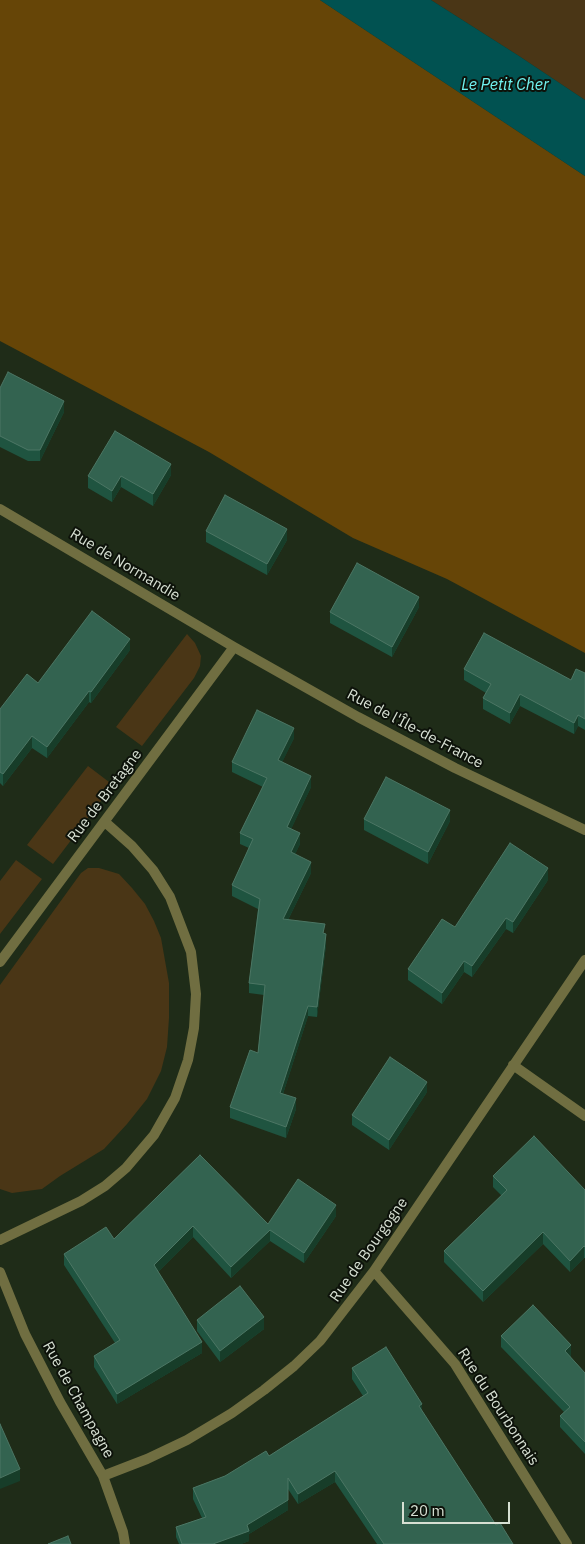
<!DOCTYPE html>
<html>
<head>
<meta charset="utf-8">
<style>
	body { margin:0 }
	#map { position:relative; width:585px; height:1544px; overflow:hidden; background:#1f2c18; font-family:"IBM Plex Sans",sans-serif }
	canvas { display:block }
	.scale { position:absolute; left:402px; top:1502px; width:108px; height:22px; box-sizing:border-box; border:2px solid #d7e0d3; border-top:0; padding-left:6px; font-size:15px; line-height:18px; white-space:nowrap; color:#d7e0d3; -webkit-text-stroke:4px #0d120a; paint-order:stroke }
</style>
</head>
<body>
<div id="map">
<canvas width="585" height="1544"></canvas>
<div class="scale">20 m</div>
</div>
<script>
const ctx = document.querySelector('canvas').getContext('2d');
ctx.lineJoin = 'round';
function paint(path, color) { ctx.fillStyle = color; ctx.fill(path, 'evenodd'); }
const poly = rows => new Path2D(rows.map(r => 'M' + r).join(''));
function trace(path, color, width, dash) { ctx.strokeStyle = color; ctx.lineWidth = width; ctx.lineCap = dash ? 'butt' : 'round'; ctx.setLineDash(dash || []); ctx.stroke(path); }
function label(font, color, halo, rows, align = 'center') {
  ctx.font = font + ' "IBM Plex Sans",sans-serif'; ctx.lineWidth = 4; ctx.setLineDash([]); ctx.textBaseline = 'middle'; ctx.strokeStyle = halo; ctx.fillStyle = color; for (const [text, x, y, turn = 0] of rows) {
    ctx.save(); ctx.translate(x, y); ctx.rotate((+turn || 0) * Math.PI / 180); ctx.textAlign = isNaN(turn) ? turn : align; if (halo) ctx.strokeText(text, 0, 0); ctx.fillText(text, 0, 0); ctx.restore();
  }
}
const green = poly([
	[431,0,585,0,585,100,519,56],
	[187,634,195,643,201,656,200,666,194,678,142,746,116,727],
	[88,766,113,785,53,864,27,845],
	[16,860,42,879,0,934,0,881],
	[88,868,99,868,119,874,132,888,145,904,154,921,161,938,169,983,169,1018,167,1047,161,1071,147,1099,127,1124,104,1149,60,1176,42,1189,12,1193,0,1189,0,985,81,873]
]);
const forest = poly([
	[0,0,320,0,585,176,585,653,447,579,353,538,209,452,0,341]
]);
const water = poly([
	[320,0,431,0,519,56,585,100,585,176]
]);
const street = poly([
	[0,509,234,647,358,717,455,768,585,830],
	[0,962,234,647],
	[513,1065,585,1116],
	[0,1240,81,1201,105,1186,126,1168,154,1135,175,1098,188,1060,194,1028,196,994,191,952,170,897,153,870,132,846,105,822],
	[374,1271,455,1364,567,1544],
	[0,1272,25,1334,60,1402,103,1476,123,1532,125,1544],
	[103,1476,147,1459,187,1440,232,1413,264,1390,294,1366,320,1341,374,1271,585,960]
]);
const wall = poly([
	[0,388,64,412,40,461,28,461,0,447],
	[171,475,153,506,121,487,112,502,88,488,88,476],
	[206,531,287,540,267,575,206,542],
	[419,607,392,657,330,623,330,612],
	[130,650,91,703,89,702,47,758,32,748,3,786,0,783,0,709,38,683],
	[464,669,571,680,585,673,585,730,578,726,574,734,520,706,510,724,483,709,483,698,486,693,464,680],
	[294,738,282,762,311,787,291,829,300,844,295,854,311,873,288,920,325,934,326,945,317,1017,308,1016,283,1094,296,1109,286,1138,230,1118,230,1107,258,1053,264,995,249,993,249,983,258,909,232,896,232,885,249,848,240,844,240,833,263,787,232,772,232,762],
	[364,819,450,821,428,864,364,830],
	[548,880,513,933,506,929,472,977,464,972,442,1004,408,980,408,969,455,927],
	[427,1092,389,1150,352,1125,352,1115],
	[200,1155,268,1224,336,1216,304,1263,270,1241,231,1278,193,1237,158,1272,202,1353,117,1404,94,1367,94,1356,115,1343,64,1265,64,1254,114,1239],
	[493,1176,585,1190,585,1258,584,1258,570,1272,543,1244,483,1302,444,1262,444,1251,502,1196,493,1187],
	[197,1320,264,1329,220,1362,197,1331],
	[501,1336,571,1356,570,1357,585,1373,585,1454,560,1427,560,1416,564,1412,501,1347],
	[352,1368,422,1411,496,1525,513,1544,377,1544,335,1482,298,1504,288,1489,288,1510,249,1534,249,1541,241,1544,179,1544,176,1537,176,1527,202,1518,193,1499,193,1488,225,1476,269,1456,363,1396,352,1379]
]);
const shadedWall = poly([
	[64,401,64,412,40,461,40,450],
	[171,464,171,475,153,506,153,494],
	[121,476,121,487,112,502,112,491],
	[287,529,287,540,267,575,267,564],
	[419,597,419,607,392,657,392,647],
	[130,639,130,650,91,703,91,692],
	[89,691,89,702,47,758,47,747],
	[520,694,520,706,510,724,510,713],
	[578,715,578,726,574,734,574,723],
	[294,728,294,738,278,771,278,760],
	[32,736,32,748,3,786,3,774],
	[311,776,311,787,287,838,287,827],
	[450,810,450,821,428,864,428,852],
	[300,833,300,844,291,863,291,852],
	[311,862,311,873,283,930,283,919],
	[548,868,548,880,513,933,513,922],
	[506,918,506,929,472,977,472,966],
	[326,934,326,945,317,1017,317,1007],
	[464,961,464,972,442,1004,442,993],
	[308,1006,308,1016,280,1103,280,1093],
	[427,1082,427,1092,389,1150,389,1140],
	[296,1098,296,1109,286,1138,286,1127],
	[336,1205,336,1216,304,1263,304,1253],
	[193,1226,193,1237,154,1276,154,1265],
	[270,1230,270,1241,231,1278,231,1267],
	[543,1232,543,1244,483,1302,483,1291],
	[584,1246,584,1258,570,1272,570,1261],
	[264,1317,264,1329,220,1362,220,1351],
	[202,1342,202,1353,117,1404,117,1394],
	[571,1345,571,1356,565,1362,565,1351],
	[422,1404,422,1414,419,1406],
	[20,1469,20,1481,0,1489,0,1478],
	[335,1471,335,1482,298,1504,298,1494],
	[288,1500,288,1510,249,1534,249,1541,241,1544,213,1544]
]);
const building = poly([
	[8,372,64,401,40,450,28,450,0,436,0,388,8,372],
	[115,431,171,464,153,494,121,476,112,491,88,476,115,431],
	[225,495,287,529,267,564,206,531,225,495],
	[357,563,419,597,392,647,330,612,357,563],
	[92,611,130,639,91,692,89,691,47,747,32,736,3,774,0,772,0,709,27,674,38,683,92,611],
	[484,633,571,680,576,669,585,673,585,719,578,715,574,723,520,694,510,713,483,698,491,684,464,669,484,633],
	[257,710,294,728,278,760,311,776,287,827,300,833,291,852,311,862,283,919,325,924,323,933,326,934,317,1007,308,1006,280,1093,296,1098,286,1127,230,1107,250,1050,258,1053,265,985,249,983,260,899,232,885,253,839,240,833,267,778,232,762,257,710],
	[386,777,450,810,428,852,364,819,386,777],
	[510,843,548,868,513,922,506,918,472,966,464,961,442,993,408,969,442,919,455,927,510,843],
	[390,1057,427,1082,389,1140,352,1115,390,1057],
	[534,1136,585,1190,585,1247,584,1246,570,1261,543,1232,483,1291,444,1251,507,1190,493,1176,534,1136],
	[200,1155,268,1224,298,1179,336,1205,304,1253,270,1230,231,1267,193,1226,154,1265,202,1342,117,1394,94,1356,120,1340,64,1254,106,1227,114,1239,200,1155],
	[240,1286,264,1317,220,1351,197,1320,240,1286],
	[533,1305,571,1345,565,1351,585,1373,585,1442,560,1416,570,1407,501,1336,533,1305],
	[386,1347,422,1404,419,1406,496,1525,500,1523,513,1544,384,1544,335,1471,298,1494,288,1478,288,1500,247,1525,249,1531,213,1544,182,1544,176,1527,206,1517,193,1488,225,1476,266,1451,269,1456,368,1393,352,1368,386,1347],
	[0,1424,20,1469,0,1478,0,1424],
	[68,1536,71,1544,48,1544,68,1536]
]);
const streetNames = [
	["Rue de Normandie",125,565,31],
	["Rue de l'Île-de-France",415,729,28],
	["Rue de Bretagne",105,796,-53],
	["Rue de Bourgogne",369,1250,-55],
	["Rue de Champagne",78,1400,61],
	["Rue du Bourbonnais",498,1407,57]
];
const waterNames = [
	["Le Petit Cher",505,85]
];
paint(green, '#4a3616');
paint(forest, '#664507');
paint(water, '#015251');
trace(street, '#706e41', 10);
paint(wall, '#1f5440');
paint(shadedWall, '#173d29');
paint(building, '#336350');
trace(building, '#4c7664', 1);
label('15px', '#d7e0d3', '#0d120a', streetNames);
label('italic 16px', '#71f2f0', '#0d120a', waterNames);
</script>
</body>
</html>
